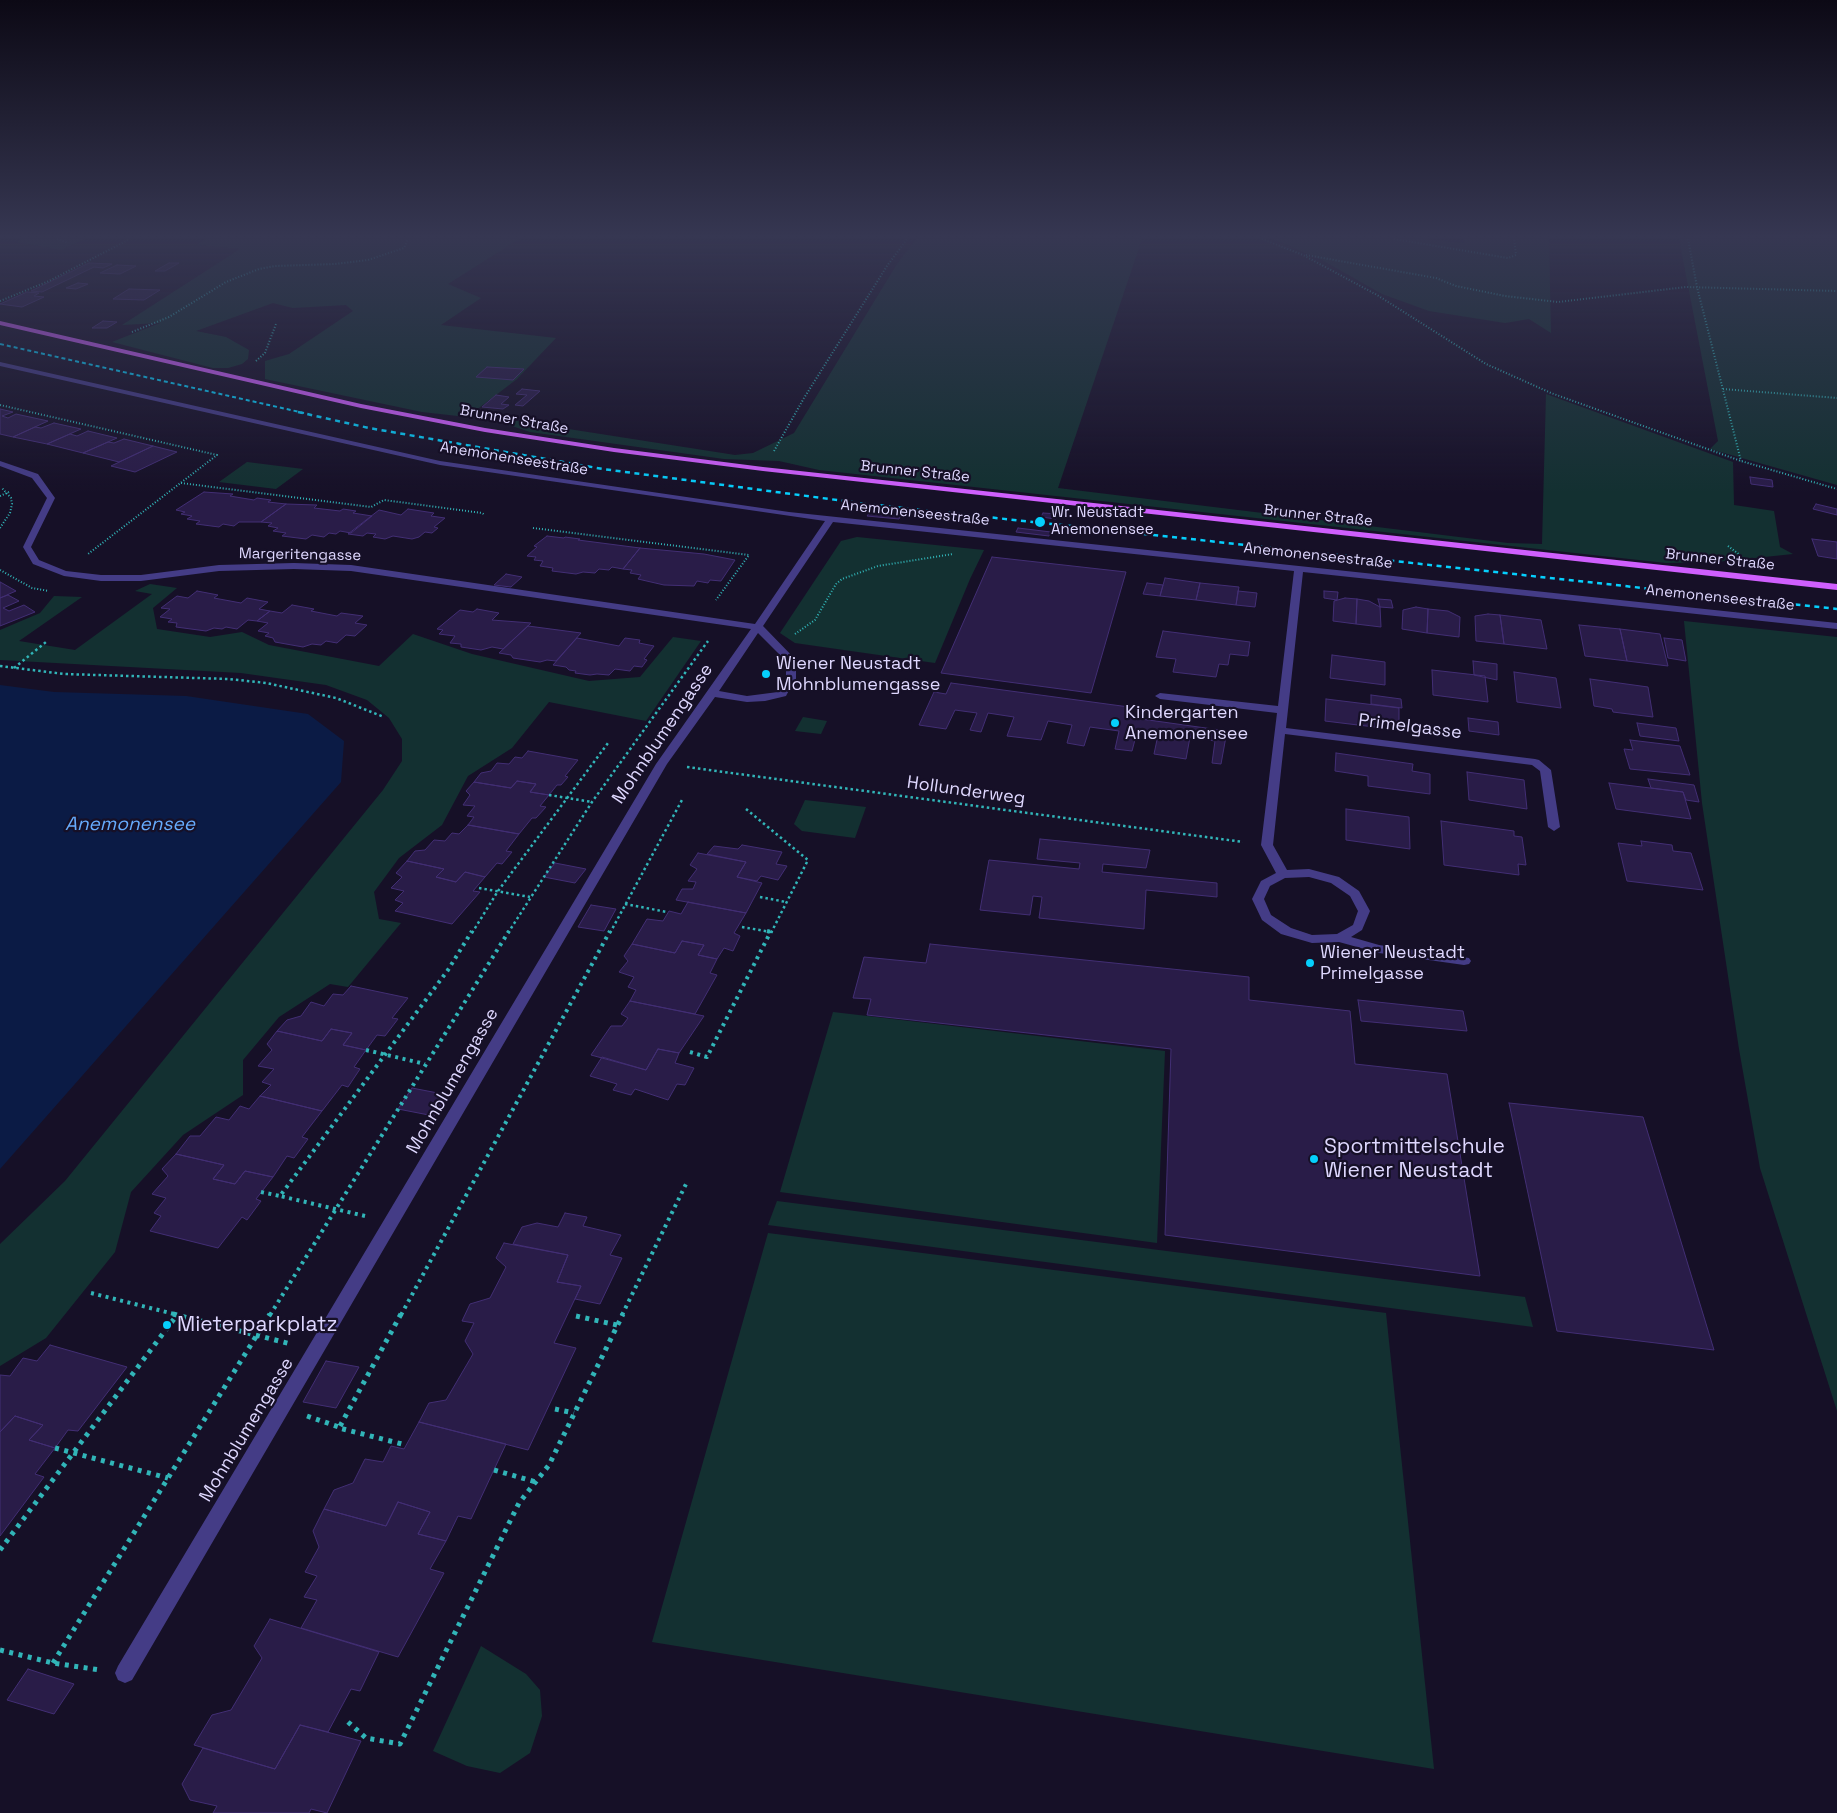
<!DOCTYPE html>
<html>
<head>
<meta charset="utf-8">
<style>
	body { margin:0 }
	canvas { display:block; background:#161027 }
</style>
</head>
<body>
<canvas width="1837" height="1813"></canvas>
<script>
const ctx = document.querySelector('canvas').getContext('2d');
ctx.lineJoin = 'round';
function paint(path, color) { ctx.fillStyle = color; ctx.fill(path, 'evenodd'); }
const poly = rows => new Path2D(rows.map(r => 'M' + r).join(''));
function trace(path, color, width, dash) { ctx.strokeStyle = color; ctx.lineWidth = width; ctx.lineCap = dash ? 'butt' : 'round'; ctx.setLineDash(dash || []); ctx.stroke(path); }
function label(font, color, halo, rows, align = 'center') {
  ctx.font = font + ' "Space Grotesk",sans-serif'; ctx.lineWidth = 4.5; ctx.setLineDash([]); ctx.textBaseline = 'middle'; ctx.strokeStyle = halo; ctx.fillStyle = color; for (const [text, x, y, turn = 0] of rows) {
    ctx.save(); ctx.translate(x, y); ctx.rotate((+turn || 0) * Math.PI / 180); ctx.textAlign = isNaN(turn) ? turn : align; if (halo) ctx.strokeText(text, 0, 0); ctx.fillText(text, 0, 0); ctx.restore();
  }
}
const green = poly([
	[22,239,84,239,62,250,16,242],
	[206,239,519,239,448,284,481,298,441,325,556,338,517,379,467,417,422,412,265,379,265,361,289,354,353,311,346,305,293,308,273,303,196,331,226,337,249,350,248,359,242,364,228,368,213,368,112,342,160,323,122,325,240,249,196,245],
	[916,239,1142,239,1058,488,1508,543,1542,544,1546,394,1733,462,1734,505,1774,511,1780,547,1793,554,1716,562,1666,563,819,470,779,461,724,459,530,432,506,424,511,420,735,455,753,453,794,433,897,264],
	[1273,239,1423,239,1465,243,1463,239,1549,239,1551,333,1529,319,1505,323,1429,311,1382,294,1322,260],
	[1679,239,1837,239,1837,485,1710,449,1718,441],
	[247,462,303,469,276,489,219,482],
	[857,537,984,550,970,579,935,663,795,643,780,633,841,541],
	[150,584,177,588,153,608,157,629,210,637,242,632,269,645,379,666,413,634,472,654,589,681,640,677,673,637,701,641,646,721,549,702,512,748,468,776,442,825,399,858,374,892,379,919,401,923,348,987,330,984,279,1017,243,1060,243,1095,183,1135,131,1192,115,1252,46,1338,0,1366,0,1244,65,1181,383,790,402,761,402,739,389,718,367,700,326,685,241,673,0,660,0,630,40,613,54,596,82,597,19,641,75,650,152,594,135,591],
	[1684,621,1837,637,1837,1411,1760,1168,1739,1049,1702,803],
	[803,717,827,721,821,734,795,731],
	[805,800,866,807,855,838,802,831,794,824],
	[833,1012,1165,1051,1157,1243,780,1192],
	[777,1201,1525,1297,1533,1327,768,1225],
	[768,1233,1386,1313,1434,1769,652,1642],
	[481,1646,526,1674,540,1690,542,1716,530,1753,500,1773,467,1766,433,1751]
]);
const water = poly([
	[0,685,54,692,186,696,308,714,344,741,341,782,0,1169]
]);
const building = poly([
	[89,263,112,264,103,268,94,267,42,292,31,291,89,263],
	[169,263,179,263,165,271,155,271,169,263],
	[117,265,136,266,120,274,100,273,117,265],
	[78,283,88,284,76,289,66,288,78,283],
	[129,289,160,290,144,300,113,299,129,289],
	[27,292,39,293,34,296,44,297,22,307,0,304,27,292],
	[103,321,117,322,107,328,92,328,103,321],
	[487,367,524,369,513,380,476,377,487,367],
	[522,389,540,391,523,406,515,405,527,395,516,394,522,389],
	[496,395,509,397,501,404,509,405,503,409,482,407,496,395],
	[0,409,13,412,2,416,8,418,16,414,48,421,13,437,0,434,0,409],
	[54,423,81,429,47,444,13,437,35,427,41,428,54,423],
	[88,431,117,438,83,453,47,444,70,434,77,436,88,431],
	[124,439,153,446,119,462,83,453,108,442,114,443,124,439],
	[153,446,177,452,135,472,111,466,153,446],
	[1750,477,1772,480,1773,487,1751,484,1750,477],
	[204,492,233,494,230,496,254,500,257,498,271,500,268,502,286,504,261,522,239,522,234,526,223,524,219,527,196,524,200,521,187,519,192,516,181,514,185,512,176,510,204,492],
	[286,504,317,505,314,508,340,511,343,509,356,511,353,513,372,516,351,533,340,531,336,534,329,533,324,537,312,535,306,539,282,536,286,533,273,531,278,528,268,526,272,523,261,522,286,504],
	[1816,504,1837,509,1837,515,1813,509,1816,504],
	[408,509,434,513,431,516,445,518,434,527,438,528,432,533,425,532,419,537,412,539,393,536,385,539,373,537,376,534,367,533,363,536,348,534,379,510,401,515,408,509],
	[870,512,901,515,899,519,867,516,870,512],
	[1043,513,1058,514,1056,519,1041,517,1043,513],
	[1018,528,1051,532,1049,536,1016,532,1018,528],
	[547,536,564,538,565,537,580,539,578,540,640,548,623,569,612,567,609,570,599,569,595,573,583,572,576,574,552,571,553,568,540,566,543,561,534,560,536,557,527,556,537,547,534,546,547,536],
	[1812,539,1837,542,1837,559,1818,556,1812,539],
	[640,548,704,554,735,560,721,581,710,580,708,583,697,581,694,586,664,585,638,579,641,575,630,573,632,570,623,569,640,548],
	[992,557,1126,572,1091,693,941,673,992,557],
	[506,574,522,577,511,587,494,585,506,574],
	[1165,578,1200,583,1196,600,1160,596,1165,578],
	[0,582,2,583,16,591,0,598,0,582],
	[1147,583,1163,585,1160,596,1143,594,1147,583],
	[1200,583,1239,587,1236,605,1196,600,1200,583],
	[197,591,218,595,214,598,241,603,247,598,268,602,259,609,270,611,257,621,248,620,237,629,226,627,222,629,214,628,206,631,176,627,177,623,168,622,172,619,160,617,170,609,161,608,177,596,188,598,197,591],
	[1238,591,1257,593,1255,607,1236,605,1238,591],
	[1324,591,1338,592,1337,600,1324,598,1324,591],
	[8,595,19,601,3,608,9,611,24,605,35,612,0,626,0,598,8,595],
	[1345,598,1357,599,1356,624,1333,621,1334,601,1345,598],
	[1357,599,1369,601,1380,607,1381,627,1356,624,1357,599],
	[1378,599,1391,600,1393,608,1380,607,1378,599],
	[292,605,314,609,311,611,337,616,341,613,363,616,355,623,367,625,355,636,346,635,337,643,326,641,321,645,312,644,303,647,275,642,273,638,265,636,269,633,258,631,268,623,257,621,270,611,282,613,292,605],
	[1416,607,1428,609,1427,633,1402,629,1403,610,1416,607],
	[477,609,499,613,492,620,531,623,503,649,492,647,481,650,461,647,461,644,450,643,455,636,439,634,443,630,437,629,460,610,473,612,477,609],
	[1428,609,1448,611,1460,617,1459,637,1427,633,1428,609],
	[1488,614,1500,615,1504,644,1476,641,1475,616,1488,614],
	[1500,615,1541,620,1547,649,1504,644,1500,615],
	[1579,625,1620,629,1627,661,1585,656,1579,625],
	[528,626,581,633,556,661,547,660,540,662,513,658,511,655,499,653,528,626],
	[1620,629,1660,634,1668,666,1627,661,1620,629],
	[1163,631,1250,642,1248,656,1230,654,1228,665,1219,664,1216,677,1173,672,1176,659,1156,657,1163,631],
	[577,638,619,646,625,638,640,640,639,643,654,646,644,659,647,660,642,667,634,666,630,671,615,669,609,675,597,674,590,675,575,673,576,671,569,670,566,667,553,665,577,638],
	[1664,638,1682,640,1686,661,1668,658,1664,638],
	[1332,655,1385,662,1385,685,1330,678,1332,655],
	[1473,661,1497,664,1497,680,1474,675,1473,661],
	[1432,670,1485,676,1488,702,1433,695,1432,670],
	[1514,672,1556,678,1561,708,1517,702,1514,672],
	[1590,679,1648,687,1653,717,1613,712,1612,709,1594,706,1590,679],
	[951,683,1129,707,1127,717,1227,731,1221,764,1212,763,1215,741,1190,737,1186,759,1154,754,1158,735,1137,732,1132,751,1115,749,1119,731,1090,727,1084,746,1067,743,1072,725,1048,721,1041,740,1007,736,1014,717,988,713,981,732,970,730,977,713,955,710,946,729,919,725,934,692,946,694,951,683],
	[1371,695,1401,699,1402,708,1371,704,1371,695],
	[1326,699,1399,708,1399,730,1325,721,1326,699],
	[1468,718,1498,722,1499,735,1469,731,1468,718],
	[1637,723,1676,728,1679,741,1640,736,1637,723],
	[1630,740,1680,746,1690,775,1630,769,1624,749,1633,750,1630,740],
	[528,751,578,760,565,776,568,777,561,785,557,785,549,795,530,792,536,784,517,781,511,788,474,782,481,773,491,771,497,763,509,764,515,757,522,758,528,751],
	[1336,753,1413,764,1412,771,1430,774,1430,794,1368,786,1368,776,1335,771,1336,753],
	[1467,772,1524,780,1527,809,1469,800,1467,772],
	[1648,779,1694,785,1699,802,1686,800,1683,792,1651,788,1648,779],
	[517,781,536,784,530,792,549,795,540,806,546,807,536,818,532,818,519,834,468,825,474,817,467,816,475,806,463,805,470,795,466,791,474,782,511,788,517,781],
	[1609,783,1683,792,1691,819,1616,809,1609,783],
	[1346,809,1409,817,1410,849,1346,840,1346,809],
	[1441,821,1514,831,1514,836,1522,837,1526,865,1518,864,1519,875,1444,865,1441,821],
	[468,825,519,834,506,851,512,852,502,864,497,863,485,877,465,872,456,882,436,877,444,869,407,861,415,851,425,850,434,840,445,841,452,833,459,834,468,825],
	[1040,839,1150,850,1146,868,1103,864,1102,872,1217,883,1217,897,1146,890,1144,929,1039,918,1042,897,1033,896,1030,915,980,910,989,860,1079,869,1080,863,1037,859,1040,839],
	[1641,841,1672,845,1673,851,1691,853,1703,890,1627,881,1618,843,1642,846,1641,841],
	[742,845,782,852,776,864,787,866,778,880,761,876,757,881,737,877,746,862,707,854,714,846,738,849,742,845],
	[698,853,746,862,737,877,762,883,746,913,676,900,682,889,693,889,696,882,688,881,697,869,690,865,698,853],
	[407,861,444,869,436,877,456,882,465,872,485,877,473,891,480,892,452,924,395,911,403,903,395,900,404,891,391,888,402,877,396,873,407,861],
	[555,863,586,869,575,883,544,877,555,863],
	[688,902,746,913,734,933,740,936,733,951,724,948,717,959,698,955,704,945,682,941,675,953,632,944,647,919,663,921,669,911,681,914,688,902],
	[591,905,616,909,604,931,578,927,591,905],
	[682,941,704,945,698,955,717,959,710,973,717,975,695,1014,630,1001,636,990,628,987,634,977,619,972,628,961,624,956,632,944,675,953,682,941],
	[930,944,1249,977,1249,1000,1350,1011,1355,1064,1447,1074,1480,1276,1165,1235,1171,1049,867,1015,871,999,853,998,864,957,926,963,930,944],
	[351,986,408,998,392,1018,398,1019,385,1036,377,1035,366,1050,343,1045,352,1033,331,1029,322,1041,277,1031,287,1020,301,1016,311,1002,324,1006,333,994,343,995,351,986],
	[1358,1000,1463,1011,1467,1031,1361,1021,1358,1000],
	[630,1001,704,1016,679,1053,658,1049,646,1070,591,1055,611,1026,622,1026,628,1018,621,1014,630,1001],
	[331,1029,352,1033,343,1045,366,1050,354,1067,360,1069,348,1087,342,1085,322,1111,260,1096,271,1085,262,1082,274,1069,258,1066,272,1050,267,1044,277,1031,322,1041,331,1029],
	[658,1049,679,1053,675,1063,694,1068,685,1085,677,1084,668,1100,635,1089,631,1095,613,1090,617,1084,590,1076,602,1057,646,1070,658,1049],
	[412,1088,448,1095,434,1116,398,1109,412,1088],
	[260,1096,322,1111,302,1137,308,1139,294,1158,287,1156,273,1177,245,1171,235,1184,213,1179,224,1165,176,1154,190,1136,200,1136,216,1117,229,1120,240,1106,249,1109,260,1096],
	[1509,1103,1643,1117,1714,1350,1557,1331,1509,1103],
	[176,1154,224,1165,213,1179,235,1184,245,1171,273,1177,256,1199,261,1201,247,1220,242,1217,218,1248,150,1231,161,1216,154,1213,166,1198,152,1194,168,1176,162,1169,176,1154],
	[565,1213,587,1217,583,1226,621,1235,610,1255,622,1258,600,1304,575,1299,581,1286,557,1282,568,1255,513,1244,522,1227,537,1223,558,1227,565,1213],
	[504,1243,568,1255,557,1282,581,1286,554,1343,576,1348,528,1450,419,1422,429,1403,446,1400,473,1354,465,1341,474,1323,462,1321,470,1304,490,1298,506,1267,496,1258,504,1243],
	[50,1345,127,1367,78,1431,68,1430,55,1448,29,1440,43,1425,15,1416,0,1432,0,1375,10,1376,23,1358,37,1361,50,1345],
	[326,1361,359,1367,336,1408,303,1402,326,1361],
	[15,1416,43,1425,29,1440,55,1448,35,1474,44,1477,0,1536,0,1432,15,1416],
	[419,1422,506,1444,471,1519,458,1516,446,1541,418,1534,430,1512,398,1502,386,1526,324,1509,334,1490,353,1483,365,1459,383,1462,391,1446,404,1449,419,1422],
	[398,1502,430,1512,418,1534,446,1541,430,1569,444,1573,398,1657,301,1628,317,1600,304,1597,317,1576,305,1572,319,1547,313,1531,324,1509,386,1526,398,1502],
	[270,1619,379,1652,360,1691,351,1689,328,1732,300,1725,275,1769,194,1745,212,1715,231,1710,262,1658,254,1646,270,1619],
	[28,1669,74,1684,54,1714,7,1700,28,1669],
	[300,1725,361,1741,327,1813,311,1809,309,1813,213,1813,217,1806,190,1800,182,1784,203,1748,275,1769,300,1725]
]);
const pathFar3 = poly([
	[57,239,68,243],
	[1262,239,1303,255,1377,295,1486,364,1551,393,1741,461,1837,489],
	[1394,239,1508,258,1516,255,1514,239],
	[1688,239,1697,287,1741,461],
	[1306,255,1436,278,1456,286,1505,296,1558,302,1686,287,1837,291],
	[0,301,49,281,130,239],
	[132,332,169,317,226,282,259,269,275,266,335,264,368,260,404,248,408,239],
	[256,361,265,353,276,324],
	[1723,389,1837,398],
	[0,405,217,455,88,554],
	[774,451,804,398,887,266,907,239],
	[181,483,371,507,384,500,482,513,485,515],
	[0,496,9,492],
	[0,528,10,513,12,504,11,498,2,488],
	[533,528,749,555,716,600],
	[1728,546,1740,555],
	[0,570,32,588,49,591],
	[795,634,815,620,836,584,842,579,878,566,953,554]
]);
const pathFar2 = poly([
	[0,666,64,674,229,679,266,683,336,698,384,717],
	[14,668,46,642],
	[687,767,1243,842],
	[549,795,592,802],
	[746,809,808,860,771,933],
	[479,888,530,897],
	[760,897,786,902],
	[625,904,667,912],
	[742,927,771,932],
	[472,933,498,891,608,743],
	[508,933,592,802,708,641],
	[610,933,682,800]
]);
const pathFar1 = poly([
	[767,931,771,932],
	[366,1050,425,1064],
	[690,1052,707,1057,771,931],
	[261,1192,280,1196],
	[365,1216,280,1196,448,970,472,931],
	[91,1293,178,1315],
	[270,1315,509,931],
	[401,1315,610,931],
	[622,1315,687,1182]
]);
const path = poly([
	[173,1314,291,1344],
	[401,1314,339,1428,406,1445],
	[576,1316,617,1325],
	[555,1409,574,1413],
	[307,1416,339,1427],
	[55,1448,168,1478],
	[494,1470,536,1482],
	[0,1550,177,1315],
	[0,1650,53,1663,100,1670],
	[53,1663,270,1314],
	[348,1722,366,1738,400,1744,519,1503,549,1465,623,1314]
]);
const minor = poly([
	[0,362,440,461,789,512,1837,623,1837,629,1303,572,1286,728,1535,759,1539,760,1551,770,1560,827,1554,831,1548,827,1540,771,1532,765,1285,734,1273,845,1287,870,1309,869,1339,877,1359,891,1370,911,1362,930,1351,937,1379,945,1469,958,1471,961,1469,964,1464,965,1379,953,1339,942,1312,943,1281,934,1262,920,1252,899,1261,881,1276,873,1261,845,1277,713,1160,699,1155,696,1160,693,1278,706,1294,571,833,522,763,626,796,660,796,679,787,694,786,696,765,701,747,702,715,697,667,764,132,1680,125,1683,118,1680,115,1673,118,1666,656,764,751,629,351,571,294,569,219,571,141,581,101,581,64,576,33,564,23,547,47,498,32,478,0,466,0,461,38,474,55,498,31,547,39,560,66,571,101,575,141,575,219,565,294,563,351,565,755,624,825,521,440,465,0,366,0,362],
	[758,633,786,661,786,679,778,692,747,696,719,691,758,633],
	[1309,877,1331,883,1350,896,1358,911,1353,925,1337,934,1312,935,1291,928,1271,915,1264,899,1270,886,1285,878,1309,877]
]);
const major = poly([
	[0,321,361,404,485,428,614,448,763,467,1837,584,1837,590,763,471,614,452,485,432,361,408,0,325,0,321]
]);
const railFar1 = poly([
	[0,344,304,413]
]);
const rail = poly([
	[298,412,369,428,603,469,867,504,1837,609]
]);
const markers = [
	[1040,522,6,"#05cffc"],
	[766,674,5,"#05cffc"],
	[1115,723,5,"#05cffc"],
	[1310,963,5,"#05cffc"],
	[1314,1159,5,"#05cffc"],
	[167,1325,5,"#05cffc"]
];
const farStreetnames = [
	["Brunner Straße",514,420,10],
	["Anemonenseestraße",514,459,9],
	["Brunner Straße",915,472,6],
	["Anemonenseestraße",915,513,6],
	["Brunner Straße",1318,516,6],
	["Margeritengasse",300,555,1],
	["Anemonenseestraße",1318,556,6],
	["Brunner Straße",1720,560,6],
	["Anemonenseestraße",1720,598,6]
];
const farPoinames = [
	["Wr. Neustadt",1051,513],
	["Anemonensee",1051,530]
];
const poiNames = [
	["Wiener Neustadt",776,664],
	["Mohnblumengasse",776,685],
	["Kindergarten",1125,713],
	["Anemonensee",1125,734],
	["Wiener Neustadt",1320,953],
	["Primelgasse",1320,974]
];
const streetNames = [
	["Primelgasse",1410,727,7],
	["Mohnblumengasse",663,734,-56],
	["Hollunderweg",966,791,8],
	["Mohnblumengasse",453,1081,-60],
	["Mohnblumengasse",247,1430,-59]
];
const waterNames = [
	["Anemonensee",130,825]
];
const nearPoinames = [
	["Sportmittelschule",1324,1147],
	["Wiener Neustadt",1324,1171],
	["Mieterparkplatz",177,1325]
];
paint(green, '#133031');
paint(water, '#0b1b45');
paint(building, '#291c48');
trace(building, '#422e74', 1);
trace(pathFar3, '#31b5b8', 2, [1, 2]);
trace(pathFar2, '#31b5b8', 2.5, [2.5, 3]);
trace(pathFar1, '#31b5b8', 4, [3, 4.5]);
trace(path, '#31b5b8', 5, [4, 5.5]);
paint(minor, '#443c86');
paint(major, '#cf5ffd');
trace(railFar1, '#05cffc', 2, [4, 3]);
trace(rail, '#05cffc', 2.5, [5, 4.5]);
const sky = ctx.createLinearGradient(0, 0, 0, 493);
sky.addColorStop(0, '#0c0915');
sky.addColorStop(0.48, '#363752');
sky.addColorStop(1, '#36375200');
ctx.fillStyle = sky;
ctx.fillRect(0, 0, 1837, 493);
for (const [x, y, r, color] of markers) { const dot = new Path2D(); dot.arc(x, y, r, 0, 2 * Math.PI); ctx.fillStyle = color; ctx.fill(dot); trace(dot, '#161027', 2); }
label('15px', '#ded7fe', '#161027', farStreetnames);
label('15px', '#ded7fe', '#161027', farPoinames, 'left');
label('18px', '#ded7fe', '#161027', poiNames, 'left');
label('18px', '#ded7fe', '#161027', streetNames);
label('italic 19px', '#66abfd', '#161027', waterNames);
label('21px', '#ded7fe', '#161027', nearPoinames, 'left');
</script>
</body>
</html>
